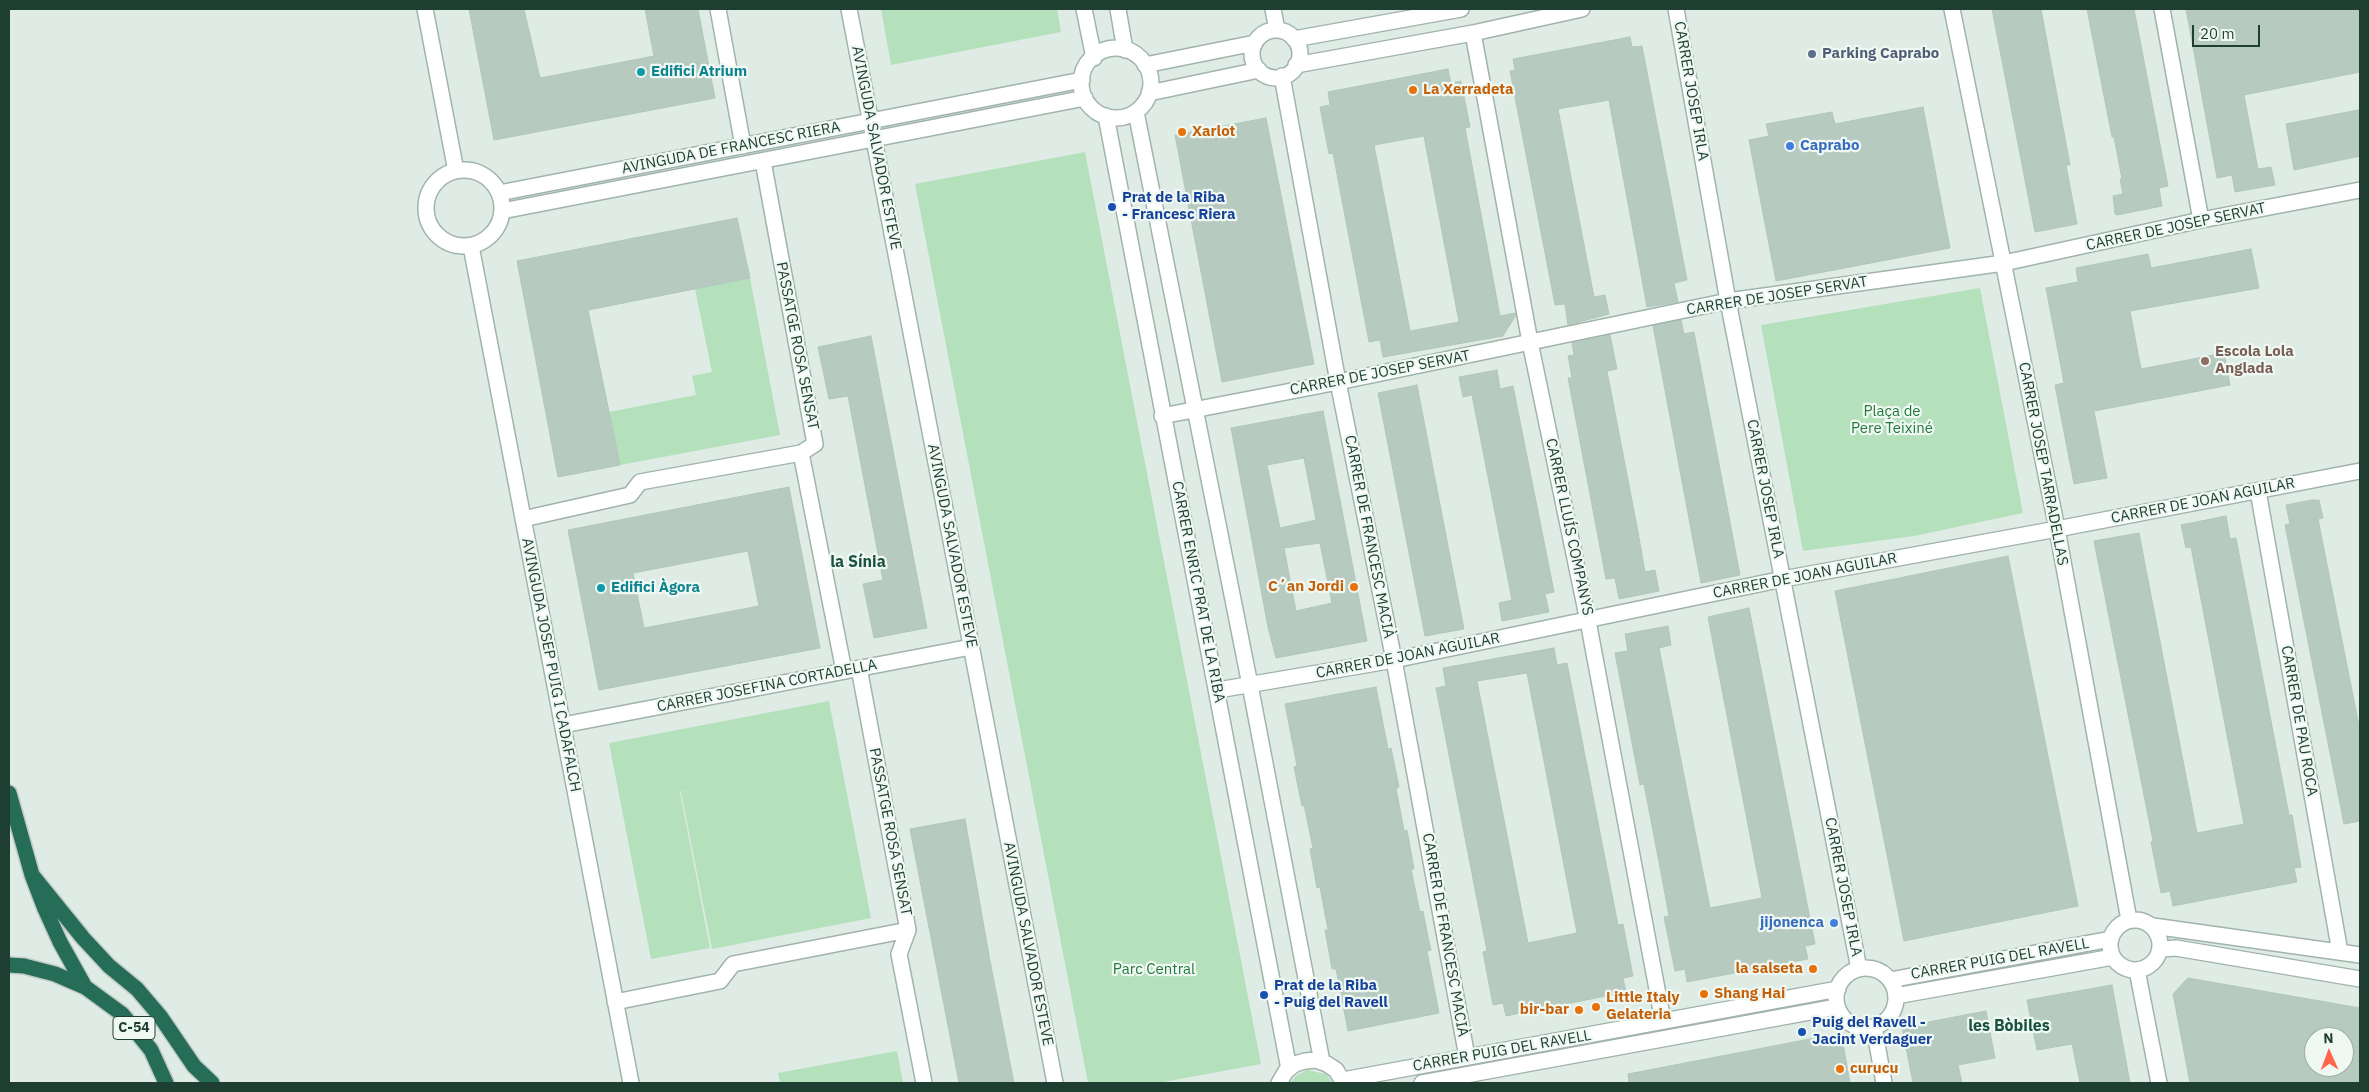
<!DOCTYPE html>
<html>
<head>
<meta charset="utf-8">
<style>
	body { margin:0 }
	#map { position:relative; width:2369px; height:1092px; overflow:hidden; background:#dfece5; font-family:"IBM Plex Sans",sans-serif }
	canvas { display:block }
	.frame { position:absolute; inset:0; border:10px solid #1e3e32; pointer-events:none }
	.north { position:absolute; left:2304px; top:1027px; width:50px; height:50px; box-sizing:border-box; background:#f0f8f3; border:1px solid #9caea6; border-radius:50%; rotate:358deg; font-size:14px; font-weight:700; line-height:20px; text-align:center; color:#1e3e32 }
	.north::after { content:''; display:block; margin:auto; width:18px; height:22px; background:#ff654a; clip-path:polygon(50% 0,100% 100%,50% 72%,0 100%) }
	.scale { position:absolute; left:2192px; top:25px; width:68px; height:22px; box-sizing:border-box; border:2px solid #1e3e32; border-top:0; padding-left:6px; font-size:15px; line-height:18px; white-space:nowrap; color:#1e3e32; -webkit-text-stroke:4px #f0f8f3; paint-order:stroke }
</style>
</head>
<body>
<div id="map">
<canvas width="2369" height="1092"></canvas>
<div class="frame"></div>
<div class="north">N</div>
<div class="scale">20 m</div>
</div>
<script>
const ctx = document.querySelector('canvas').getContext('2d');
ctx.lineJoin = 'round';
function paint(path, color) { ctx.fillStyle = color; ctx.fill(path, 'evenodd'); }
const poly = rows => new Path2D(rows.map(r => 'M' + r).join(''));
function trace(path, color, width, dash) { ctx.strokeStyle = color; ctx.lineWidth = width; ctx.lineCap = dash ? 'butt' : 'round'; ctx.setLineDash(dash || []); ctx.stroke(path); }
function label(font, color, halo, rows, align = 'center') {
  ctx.font = font + ' "IBM Plex Sans",sans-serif'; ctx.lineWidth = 4.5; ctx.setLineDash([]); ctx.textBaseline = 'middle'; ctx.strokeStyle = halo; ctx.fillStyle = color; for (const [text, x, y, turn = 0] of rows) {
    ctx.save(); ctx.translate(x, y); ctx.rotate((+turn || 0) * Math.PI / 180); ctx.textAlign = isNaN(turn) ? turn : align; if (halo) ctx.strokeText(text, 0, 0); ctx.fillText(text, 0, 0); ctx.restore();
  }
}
const green = poly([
	[881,9,1057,9,1061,32,891,65],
	[1085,152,1261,1064,1158,1083,1088,1083,915,184],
	[750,278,780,435,620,465,609,412,696,395,692,376,712,372,695,289],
	[1980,288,2023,513,1914,536,1803,551,1761,325],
	[829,701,871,918,712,949,681,792,768,774,680,792,710,948,651,959,609,743],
	[897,1051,903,1083,780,1083,778,1073],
	[1307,1070,1326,1074,1333,1083,1290,1083,1296,1076]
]);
const building = poly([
	[469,9,524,9,540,78,654,56,645,9,698,9,715,98,494,140,469,9],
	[1992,9,2041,9,2070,165,2066,165,2077,224,2035,232,1992,9],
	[2087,9,2134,9,2168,186,2159,188,2162,206,2117,215,2115,214,2113,196,2123,194,2120,179,2122,179,2114,137,2112,137,2087,9],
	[2186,9,2360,9,2360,72,2244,95,2258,169,2271,167,2275,185,2235,192,2232,175,2217,178,2186,9],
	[1630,37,1632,47,1642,46,1687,280,1674,283,1678,302,1647,307,1609,100,1558,109,1594,297,1605,295,1609,314,1568,325,1565,304,1555,305,1510,71,1515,70,1513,59,1630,37],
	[1448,69,1451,83,1461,81,1470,127,1465,128,1500,316,1515,313,1516,315,1503,336,1383,357,1380,340,1369,342,1333,153,1329,154,1320,107,1330,105,1328,92,1448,69],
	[1424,136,1459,322,1410,331,1374,145,1424,136],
	[1923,107,1950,248,1776,281,1749,140,1769,136,1766,124,1832,112,1835,124,1923,107],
	[2358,110,2360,113,2360,156,2294,170,2286,124,2358,110],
	[1266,118,1314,364,1222,382,1175,135,1266,118],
	[737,218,750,278,588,310,620,465,558,477,517,261,737,218],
	[2251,249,2259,288,2130,311,2141,369,2224,353,2230,385,2094,411,2107,478,2074,484,2055,385,2064,383,2046,288,2078,282,2076,268,2148,254,2151,268,2251,249],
	[1681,320,1684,334,1694,332,1740,575,1701,583,1653,326,1681,320],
	[1610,335,1617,369,1607,371,1638,532,1645,572,1655,570,1659,591,1619,599,1615,578,1606,579,1568,378,1572,378,1568,356,1574,355,1572,343,1610,335],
	[871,336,927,628,874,638,863,584,883,580,848,396,829,399,818,347,871,336],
	[1497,370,1500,389,1513,386,1554,592,1545,594,1549,612,1502,621,1499,603,1512,600,1472,395,1463,397,1459,377,1497,370],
	[1417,385,1464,629,1425,636,1378,393,1417,385],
	[1323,411,1367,641,1276,658,1268,627,1231,428,1323,411],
	[1304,458,1316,520,1280,528,1267,465,1304,458],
	[1320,543,1332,603,1296,611,1284,548,1320,543],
	[789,487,820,648,599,690,568,530,789,487],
	[748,551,759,606,644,628,633,573,748,551],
	[2312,500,2319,500,2323,518,2318,519,2360,731,2360,821,2344,824,2285,525,2290,524,2286,505,2312,500],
	[2226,516,2230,539,2236,538,2289,815,2292,815,2301,867,2294,868,2297,882,2173,906,2170,891,2161,893,2151,842,2153,841,2094,541,2139,533,2197,833,2244,824,2191,547,2186,548,2181,525,2226,516],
	[2008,556,2078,906,1904,941,1835,591,2008,556],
	[1749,608,1815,944,1805,946,1808,959,1687,982,1685,969,1675,971,1664,917,1669,916,1662,878,1644,784,1640,785,1615,653,1628,651,1625,634,1668,626,1671,645,1659,648,1710,908,1762,898,1708,617,1749,608],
	[1554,648,1557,665,1567,663,1618,925,1623,924,1633,976,1623,978,1626,992,1506,1016,1503,1003,1493,1005,1483,952,1487,951,1436,688,1446,686,1443,668,1554,648],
	[1527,673,1577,933,1528,943,1477,681,1527,673],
	[1376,687,1388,749,1391,748,1399,787,1396,788,1404,831,1407,830,1414,869,1411,869,1420,912,1423,911,1428,937,1431,950,1427,951,1439,1013,1348,1031,1336,969,1332,969,1325,930,1328,930,1320,887,1317,888,1310,849,1313,848,1304,805,1302,806,1294,767,1297,766,1285,704,1376,687],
	[965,819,990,961,1014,1083,959,1083,910,829,965,819],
	[2188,978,2360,1008,2360,1083,2190,1083,2173,994,2188,978],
	[2314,1037,2344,1037,2344,1067,2314,1067,2314,1037],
	[2112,985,2130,1083,2080,1083,2072,1044,2037,1050,2027,1000,2112,985],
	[1986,1011,1995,1058,1958,1065,1962,1083,1913,1083,1902,1027,1986,1011],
	[1841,1033,1850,1083,1629,1083,1628,1074,1841,1033]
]);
const minor = poly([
	[425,9,456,171],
	[718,9,743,146],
	[849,9,1055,1083],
	[1084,9,1094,58],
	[1118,9,1125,50],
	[1273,9,1277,30],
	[1676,9,1728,301,1859,969],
	[1952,9,2057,529,2129,920],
	[2162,9,2201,220],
	'1252 54a24 24 0 1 1 48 0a24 24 0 1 1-48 0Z',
	[1473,33,1530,342,1588,621,1663,1021],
	[1294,39,1461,9],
	'1081 83a35 35 0 1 1 70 0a35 35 0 1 1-70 0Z',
	[1145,65,1255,43],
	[1296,65,1473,33,1582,9],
	[1282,76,1338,382,1394,660,1467,1057],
	[1149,93,1259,70],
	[1136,112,1250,685,1322,1062],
	[1106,116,1289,1069],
	[763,161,815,444,801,453,844,671],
	'426 208a38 38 0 1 1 76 0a38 38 0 1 1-76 0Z',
	[499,193,1082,80],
	[502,211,1085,98],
	[471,246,631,1083],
	[1162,416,1338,382,1728,301,2004,263,2201,220,2360,190],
	[2258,491,2340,952],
	[523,519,630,495,640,482,801,453],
	[859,668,908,930,899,954,924,1083],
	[1218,690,1394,660,1783,579,2057,529,2360,471],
	[563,725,971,647],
	'2110 945a25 25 0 1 1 50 0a25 25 0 1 1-50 0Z',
	[2153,926,2360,955],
	[2160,949,2176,948,2360,979],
	'1836 998a30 30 0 1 1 60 0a30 30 0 1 1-60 0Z',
	[2137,970,2159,1083],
	[1890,980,2111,939],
	[1896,996,2113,957],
	[615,1002,720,981,733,964,908,930],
	[1874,1027,1884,1083],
	[1343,1080,1838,989],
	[1279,1083,1286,1071,1295,1064,1305,1061,1316,1060,1327,1064,1336,1070,1344,1083],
	[1422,1083,1837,1007]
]);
const highway = poly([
	[9,793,32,875,45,909,60,942,85,987],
	[32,875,83,938,109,966,137,989,160,1016,194,1066,212,1083],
	[9,965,24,966,55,974,85,987,122,1014,151,1050,166,1083]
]);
const markers = [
	[1812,54,5,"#5c6f8a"],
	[641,72,5,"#0f9aa8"],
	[1413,90,5,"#e8710a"],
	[1182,132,5,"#e8710a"],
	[1790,146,5,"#3f7fe0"],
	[1112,207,5,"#1a4fb4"],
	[2205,361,5,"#8d6e63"],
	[1354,587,5,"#e8710a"],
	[601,588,5,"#0f9aa8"],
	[1834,923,5,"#3f7fe0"],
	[1813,969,5,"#e8710a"],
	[1704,994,5,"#e8710a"],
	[1264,995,5,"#1a4fb4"],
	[1596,1007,5,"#e8710a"],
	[1579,1010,5,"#e8710a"],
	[1802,1032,5,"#1a4fb4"],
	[1840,1069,5,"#e8710a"]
];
const shields = [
	[134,1028,42]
];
const shieldNames = [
	["C-54",134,1028]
];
const serviceNames = [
	["Parking Caprabo",1822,54]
];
const cultureNames = [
	["Edifici Atrium",651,72],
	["Edifici Àgora",611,588]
];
const foodNames = [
	["La Xerradeta",1423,90],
	["Xarlot",1192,132],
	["C´an Jordi",1344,587,"right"],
	["la salseta",1803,969,"right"],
	["Shang Hai",1714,994],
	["Little Italy",1606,998],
	["Gelateria",1606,1015],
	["bir-bar",1569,1010,"right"],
	["curucu",1850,1069]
];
const streetNames = [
	["CARRER JOSEP IRLA",1691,91,80],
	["AVINGUDA DE FRANCESC RIERA",731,148,-11],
	["AVINGUDA SALVADOR ESTEVE",876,148,79],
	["CARRER DE JOSEP SERVAT",2176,227,-12],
	["CARRER DE JOSEP SERVAT",1777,296,-9],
	["PASSATGE ROSA SENSAT",797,346,79],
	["CARRER DE JOSEP SERVAT",1380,373,-11],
	["CARRER JOSEP TARRADELLAS",2043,464,79],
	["CARRER JOSEP IRLA",1765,489,79],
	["CARRER DE JOAN AGUILAR",2203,501,-11],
	["CARRER LLUÍS COMPANYS",1569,527,78],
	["CARRER DE FRANCESC MACIÀ",1369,537,79],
	["AVINGUDA SALVADOR ESTEVE",952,546,79],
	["CARRER DE JOAN AGUILAR",1805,576,-11],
	["CARRER ENRIC PRAT DE LA RIBA",1198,592,79],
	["CARRER DE JOAN AGUILAR",1408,656,-11],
	["AVINGUDA JOSEP PUIG I CADAFALCH",551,665,79],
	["CARRER JOSEFINA CORTADELLA",767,686,-11],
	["CARRER DE PAU ROCA",2299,721,80],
	["PASSATGE ROSA SENSAT",890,832,79],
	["CARRER JOSEP IRLA",1843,887,79],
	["CARRER DE FRANCESC MACIÀ",1445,935,80],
	["AVINGUDA SALVADOR ESTEVE",1028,944,79],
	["CARRER PUIG DEL RAVELL",2000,959,-10],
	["CARRER PUIG DEL RAVELL",1502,1051,-10]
];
const shopNames = [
	["Caprabo",1800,146],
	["jijonenca",1824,923,"right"]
];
const transitNames = [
	["Prat de la Riba",1122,198],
	["- Francesc Riera",1122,215],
	["Prat de la Riba",1274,986],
	["- Puig del Ravell",1274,1003],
	["Puig del Ravell -",1812,1023],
	["Jacint Verdaguer",1812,1040]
];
const educationNames = [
	["Escola Lola",2215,352],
	["Anglada",2215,369]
];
const parkNames = [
	["Plaça de",1892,412],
	["Pere Teixiné",1892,429],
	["Parc Central",1154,970]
];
const neighbourhoodNames = [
	["la Sínia",858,562],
	["les Bòbiles",2009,1026]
];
paint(green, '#b5e0bc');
paint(building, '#b7cac0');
trace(building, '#b1c6bb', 1);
trace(minor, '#a1b4ac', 18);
trace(highway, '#c0c9c6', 18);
trace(minor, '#fff', 15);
trace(highway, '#266d58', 15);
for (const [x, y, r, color] of markers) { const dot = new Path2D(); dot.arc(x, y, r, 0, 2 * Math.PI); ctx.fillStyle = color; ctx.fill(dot); trace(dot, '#f0f8f3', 2); }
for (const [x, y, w] of shields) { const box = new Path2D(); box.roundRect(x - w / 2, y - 11.5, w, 23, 4); ctx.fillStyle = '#f0f8f3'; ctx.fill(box); trace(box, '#1e3e32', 1); }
label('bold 14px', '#1e3e32', null, shieldNames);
label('bold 15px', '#4e5e75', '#f0f8f3', serviceNames, 'left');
label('bold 15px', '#0d838f', '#f0f8f3', cultureNames, 'left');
label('bold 15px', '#c56008', '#f0f8f3', foodNames, 'left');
label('15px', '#1e3e32', '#f0f8f3', streetNames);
label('bold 15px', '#366cbe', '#f0f8f3', shopNames, 'left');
label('bold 15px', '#164399', '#f0f8f3', transitNames, 'left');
label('bold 15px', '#785e54', '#f0f8f3', educationNames, 'left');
label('15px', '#24793d', '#f0f8f3', parkNames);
label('bold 16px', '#18523e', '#f0f8f3', neighbourhoodNames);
</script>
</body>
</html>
